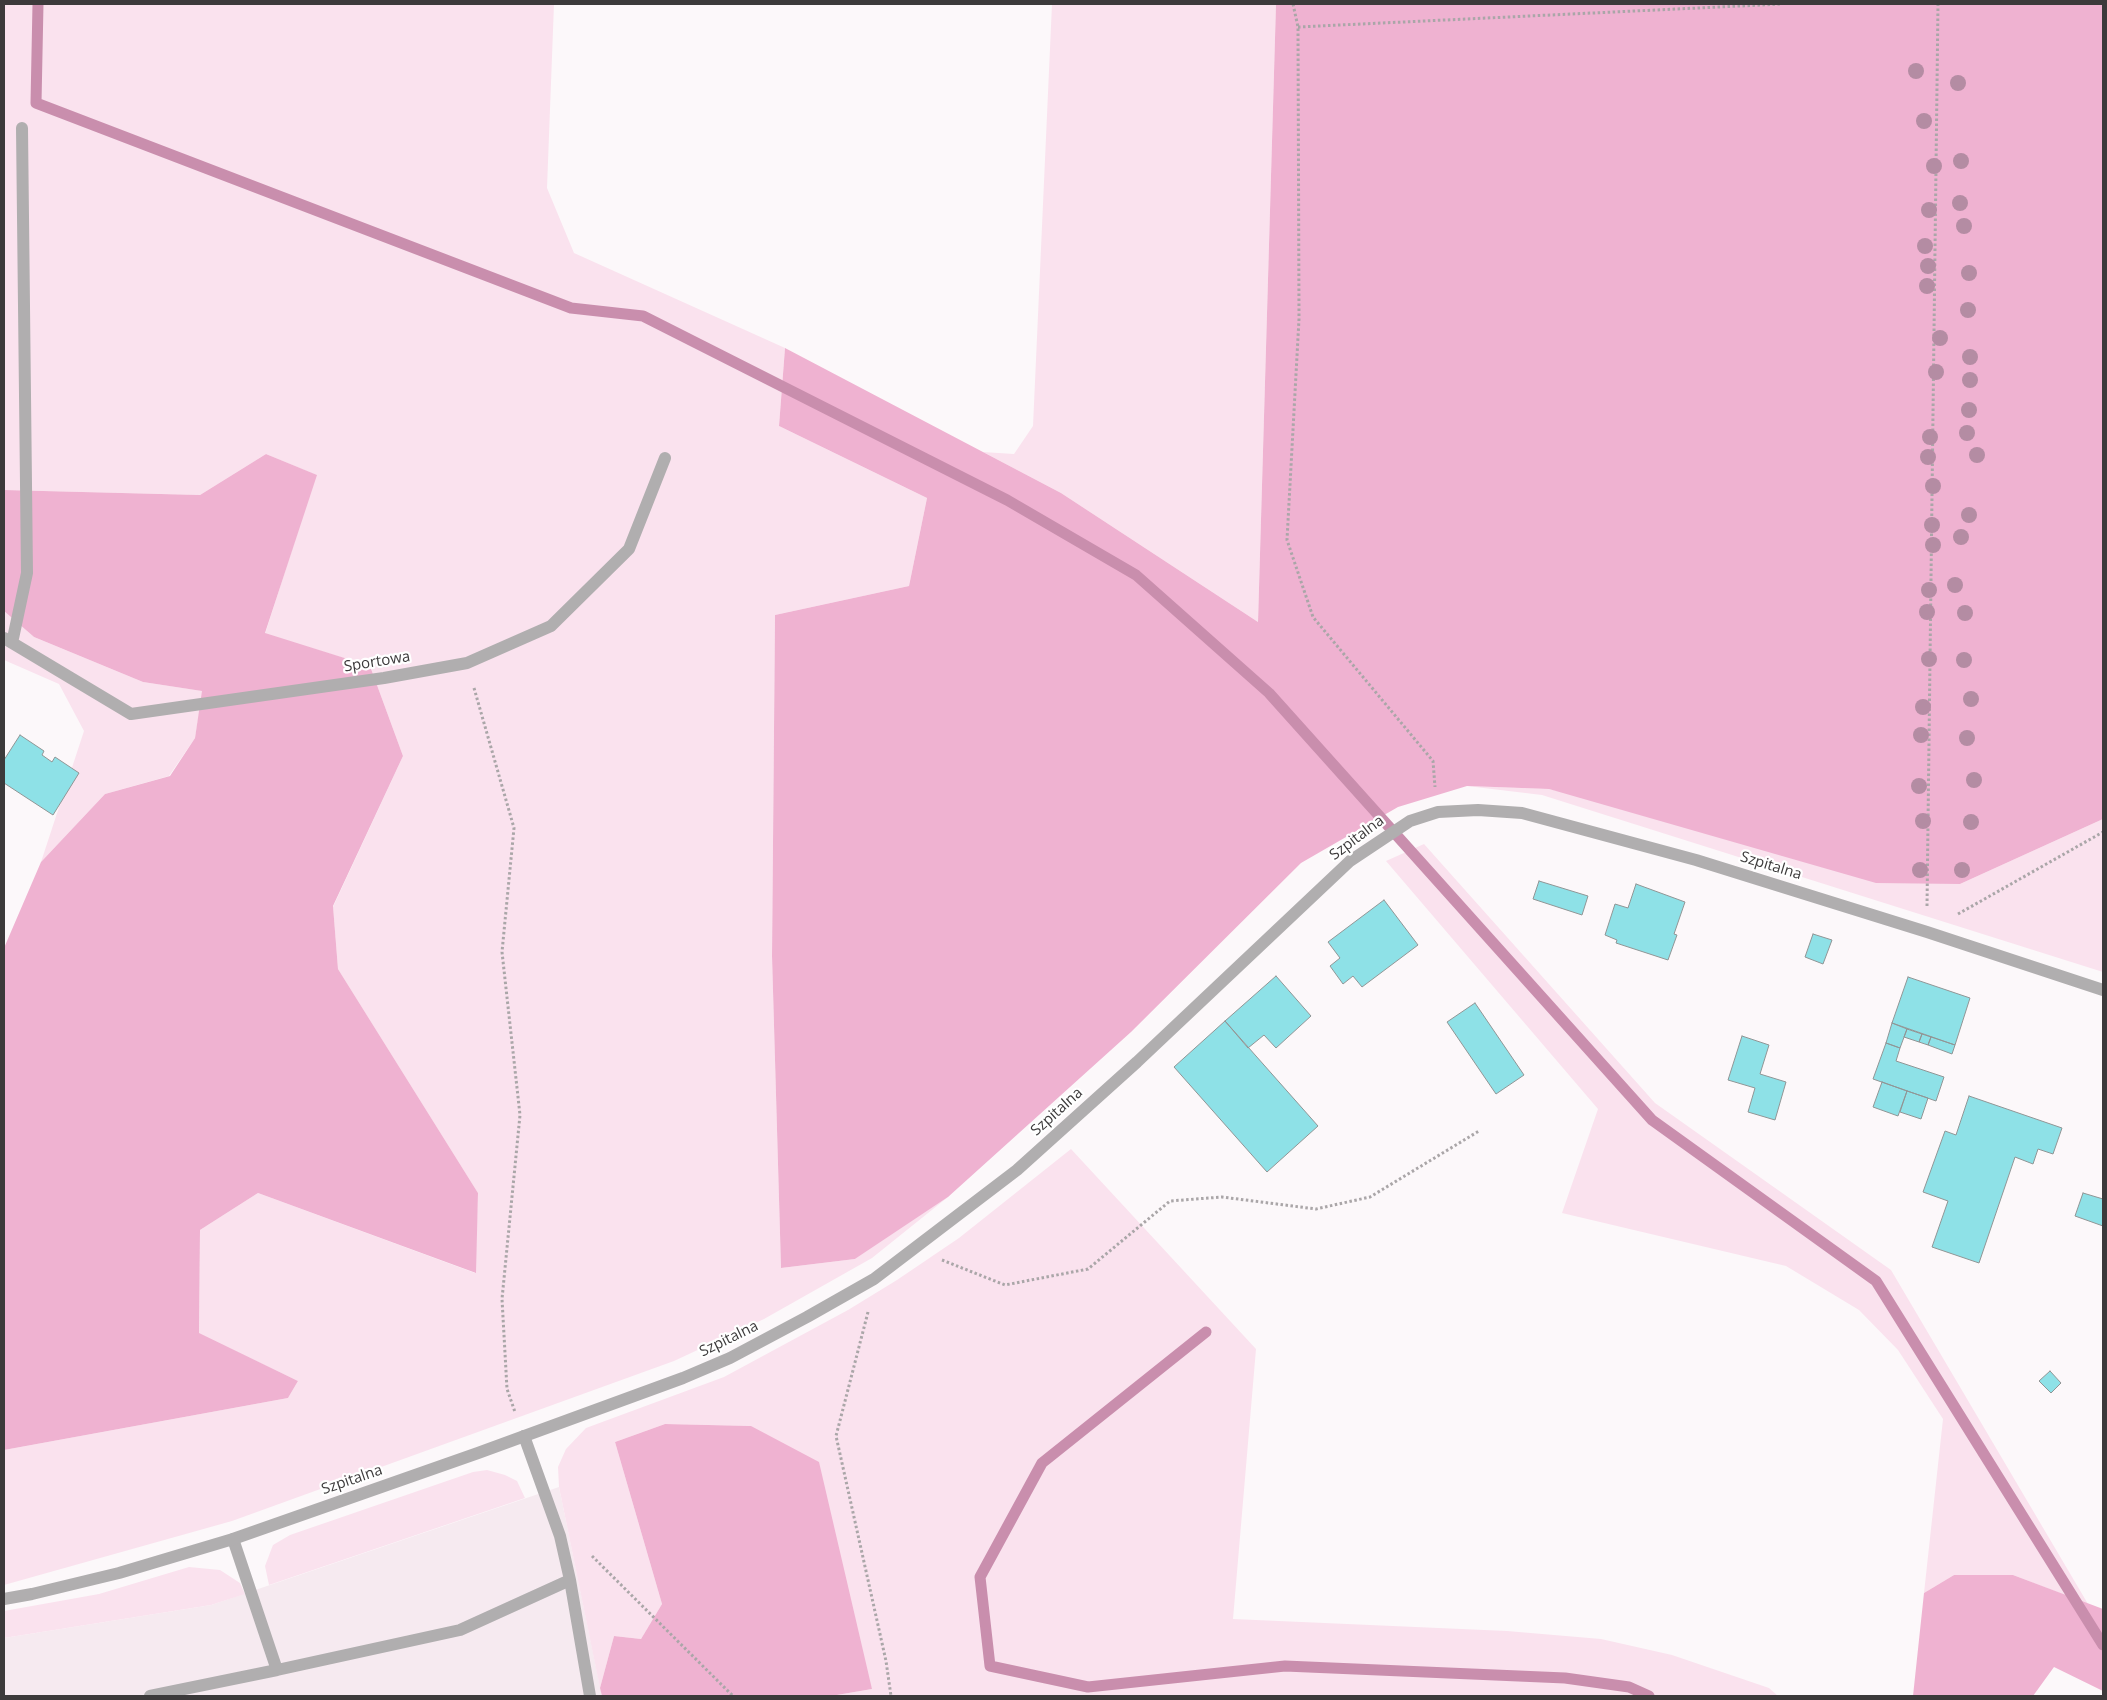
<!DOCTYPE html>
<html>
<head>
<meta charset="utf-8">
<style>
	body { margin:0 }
	#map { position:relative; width:2107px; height:1700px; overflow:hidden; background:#fcf8fa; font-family:"Open Sans",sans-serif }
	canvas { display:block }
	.frame { position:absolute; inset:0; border:5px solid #3c3a3b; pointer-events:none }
</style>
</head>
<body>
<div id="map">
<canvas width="2107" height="1700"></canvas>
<div class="frame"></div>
</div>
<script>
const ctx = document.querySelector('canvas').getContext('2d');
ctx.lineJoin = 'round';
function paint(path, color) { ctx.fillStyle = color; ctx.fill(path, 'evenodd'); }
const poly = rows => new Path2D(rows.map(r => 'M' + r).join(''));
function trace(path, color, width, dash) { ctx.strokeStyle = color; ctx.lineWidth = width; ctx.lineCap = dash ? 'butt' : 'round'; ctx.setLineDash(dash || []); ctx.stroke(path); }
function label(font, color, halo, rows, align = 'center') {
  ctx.font = font + ' "Open Sans",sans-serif'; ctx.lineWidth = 4.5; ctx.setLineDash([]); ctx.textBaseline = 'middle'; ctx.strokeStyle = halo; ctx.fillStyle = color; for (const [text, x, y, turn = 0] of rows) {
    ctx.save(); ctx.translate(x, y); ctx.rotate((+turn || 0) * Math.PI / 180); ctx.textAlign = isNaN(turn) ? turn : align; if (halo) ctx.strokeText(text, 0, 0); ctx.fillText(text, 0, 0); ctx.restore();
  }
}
const built = poly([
	[559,1487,602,1696,4,1696,4,1638,211,1605]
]);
const green = poly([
	[4,4,554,4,547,188,574,253,785,348,779,426,927,498,909,586,775,615,772,956,781,1268,855,1259,948,1197,872,1258,764,1319,674,1361,232,1521,4,1585,4,1450,288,1398,298,1381,199,1334,200,1230,258,1193,475,1273,478,1193,338,969,333,907,403,756,370,666,265,634,316,475,266,454,200,495,4,490],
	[1052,4,1276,4,1258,622,1061,493,983,452,1014,454,1033,426],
	[4,611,34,637,143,682,203,691,195,738,169,776,105,794,41,862,84,731,59,684,4,660],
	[1467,786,1549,789,1960,884,2103,819,2103,972,1542,795],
	[1424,844,1655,1103,1891,1270,2088,1604,2013,1575,1954,1575,1924,1593,1943,1419,1898,1350,1859,1310,1786,1266,1562,1213,1598,1109,1386,861],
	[1071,1149,1256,1349,1233,1619,1507,1631,1601,1639,1672,1655,1769,1688,1778,1696,831,1696,872,1689,751,1426,665,1424,615,1442,662,1604,641,1639,614,1636,600,1688,559,1487,558,1467,566,1449,586,1428,724,1377,848,1310,897,1280,959,1238],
	[487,1470,505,1475,517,1481,525,1498,269,1585,265,1566,273,1545,290,1535,473,1472],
	[189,1567,220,1570,240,1583,245,1594,211,1605,4,1638,4,1611,99,1594]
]);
const forest = poly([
	[1276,4,2103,4,2103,819,1960,884,1876,883,1549,789,1467,786,1398,807,1301,863,1131,1032,948,1197,855,1259,781,1268,772,956,775,615,909,586,927,498,779,426,785,348,1061,493,1258,622],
	[266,454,317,475,265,633,370,666,403,756,333,906,338,969,478,1193,476,1273,258,1193,200,1230,199,1333,298,1381,288,1398,4,1450,4,948,41,862,105,794,170,776,195,738,202,691,143,682,34,637,4,611,4,490,200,495],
	[665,1424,751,1426,819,1462,872,1689,831,1696,602,1696,600,1688,614,1636,641,1639,662,1604,615,1442],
	[1954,1575,2013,1575,2103,1609,2103,1691,2054,1667,2033,1696,1913,1696,1924,1593]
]);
const stream = poly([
	[38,4,36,103,571,308,643,316,1007,500,1136,575,1269,693,1652,1120,1876,1281,2103,1645],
	[1206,1332,1042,1463,980,1577,990,1666,1088,1687,1285,1666,1565,1678,1629,1687,1649,1696]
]);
const building = poly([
	[20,735,44,751,42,755,52,762,55,757,79,773,53,815,4,783,4,760,20,735],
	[1539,881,1588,896,1582,915,1533,899,1539,881],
	[1636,884,1685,902,1674,934,1677,935,1668,960,1616,943,1617,940,1605,935,1615,904,1628,908,1636,884],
	[1384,900,1418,945,1362,987,1353,976,1343,984,1330,966,1340,958,1328,942,1384,900],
	[1813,934,1832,940,1823,964,1805,957,1813,934],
	[1276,976,1311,1016,1276,1048,1264,1035,1248,1048,1225,1021,1276,976],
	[1908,977,1970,998,1955,1045,1892,1023,1908,977],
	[1475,1003,1524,1075,1496,1094,1447,1022,1475,1003],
	[1225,1021,1318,1126,1267,1172,1174,1067,1225,1021],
	[1892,1023,1907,1029,1900,1048,1886,1043,1892,1023],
	[1907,1029,1922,1034,1919,1042,1904,1037,1907,1029],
	[1922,1034,1931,1037,1928,1045,1919,1042,1922,1034],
	[1742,1036,1769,1045,1760,1074,1786,1082,1775,1120,1748,1112,1755,1088,1728,1080,1742,1036],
	[1931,1037,1955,1045,1952,1054,1928,1045,1931,1037],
	[1886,1043,1900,1048,1896,1061,1944,1077,1936,1101,1873,1079,1886,1043],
	[1882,1082,1907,1091,1898,1116,1873,1107,1882,1082],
	[1907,1091,1928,1098,1921,1119,1900,1112,1907,1091],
	[1969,1096,2062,1128,2053,1154,2038,1149,2033,1164,2015,1157,1979,1263,1932,1247,1948,1201,1923,1192,1945,1131,1956,1135,1969,1096],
	[2083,1193,2103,1199,2103,1226,2075,1216,2083,1193],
	[2050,1371,2061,1383,2051,1393,2039,1381,2050,1371]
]);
const path = poly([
	[1293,4,1298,27,1299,319,1287,540,1313,617,1433,761,1435,787],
	[1298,27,1782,4],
	[474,688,514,828,502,952,520,1115,502,1299,507,1389,515,1412],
	[1927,906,1938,4],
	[1958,914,2103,832],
	[942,1260,1005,1285,1088,1269,1170,1201,1222,1197,1316,1209,1370,1197,1479,1131],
	[868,1312,836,1436,886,1661,891,1696],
	[592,1556,733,1696]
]);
const service = poly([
	[524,1436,560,1536,570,1580,590,1696],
	[233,1539,277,1670,460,1630,570,1580],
	[150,1696,277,1670]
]);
const minor = poly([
	[4,638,131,714,384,678,467,663,551,626,629,549,665,458],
	[12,643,27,573,22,128],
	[4,1599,32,1594,119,1573,233,1539,478,1453,683,1378,730,1358,807,1317,874,1279,1017,1170,1137,1062,1350,861,1410,821,1438,812,1478,810,1522,813,1696,860,1927,932,2103,990]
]);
const trees = [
	[1916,71],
	[1958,83],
	[1924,121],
	[1961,161],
	[1934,166],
	[1960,203],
	[1929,210],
	[1964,226],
	[1925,246],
	[1928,266],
	[1969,273],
	[1927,286],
	[1968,310],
	[1940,338],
	[1970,357],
	[1936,372],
	[1970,380],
	[1969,410],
	[1967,433],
	[1930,437],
	[1977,455],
	[1928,457],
	[1933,486],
	[1969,515],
	[1932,525],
	[1961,537],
	[1933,545],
	[1955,585],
	[1929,590],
	[1927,612],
	[1965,613],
	[1929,659],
	[1964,660],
	[1971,699],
	[1923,707],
	[1921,735],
	[1967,738],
	[1974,780],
	[1919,786],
	[1923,821],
	[1971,822],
	[1920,870],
	[1962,870]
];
const streetNames = [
	["Sportowa",377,662,-9],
	["Szpitalna",1357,838,-37],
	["Szpitalna",1771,866,17],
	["Szpitalna",1057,1112,-42],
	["Szpitalna",729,1339,-26],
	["Szpitalna",352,1480,-19]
];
paint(built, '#f6eaf0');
paint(green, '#fae2ee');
paint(forest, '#efb2d1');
trace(stream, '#c98ead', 11);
paint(building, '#8ee1e7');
trace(building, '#909595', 1);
trace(path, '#aaa6a8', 3, [2.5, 2.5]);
trace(service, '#b0aeaf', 12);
trace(minor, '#b0aeaf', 12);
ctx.fillStyle = '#b48ca3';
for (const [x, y] of trees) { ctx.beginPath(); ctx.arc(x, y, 8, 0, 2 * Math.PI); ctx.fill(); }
label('15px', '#3c3a3b', '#fff', streetNames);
</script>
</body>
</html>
